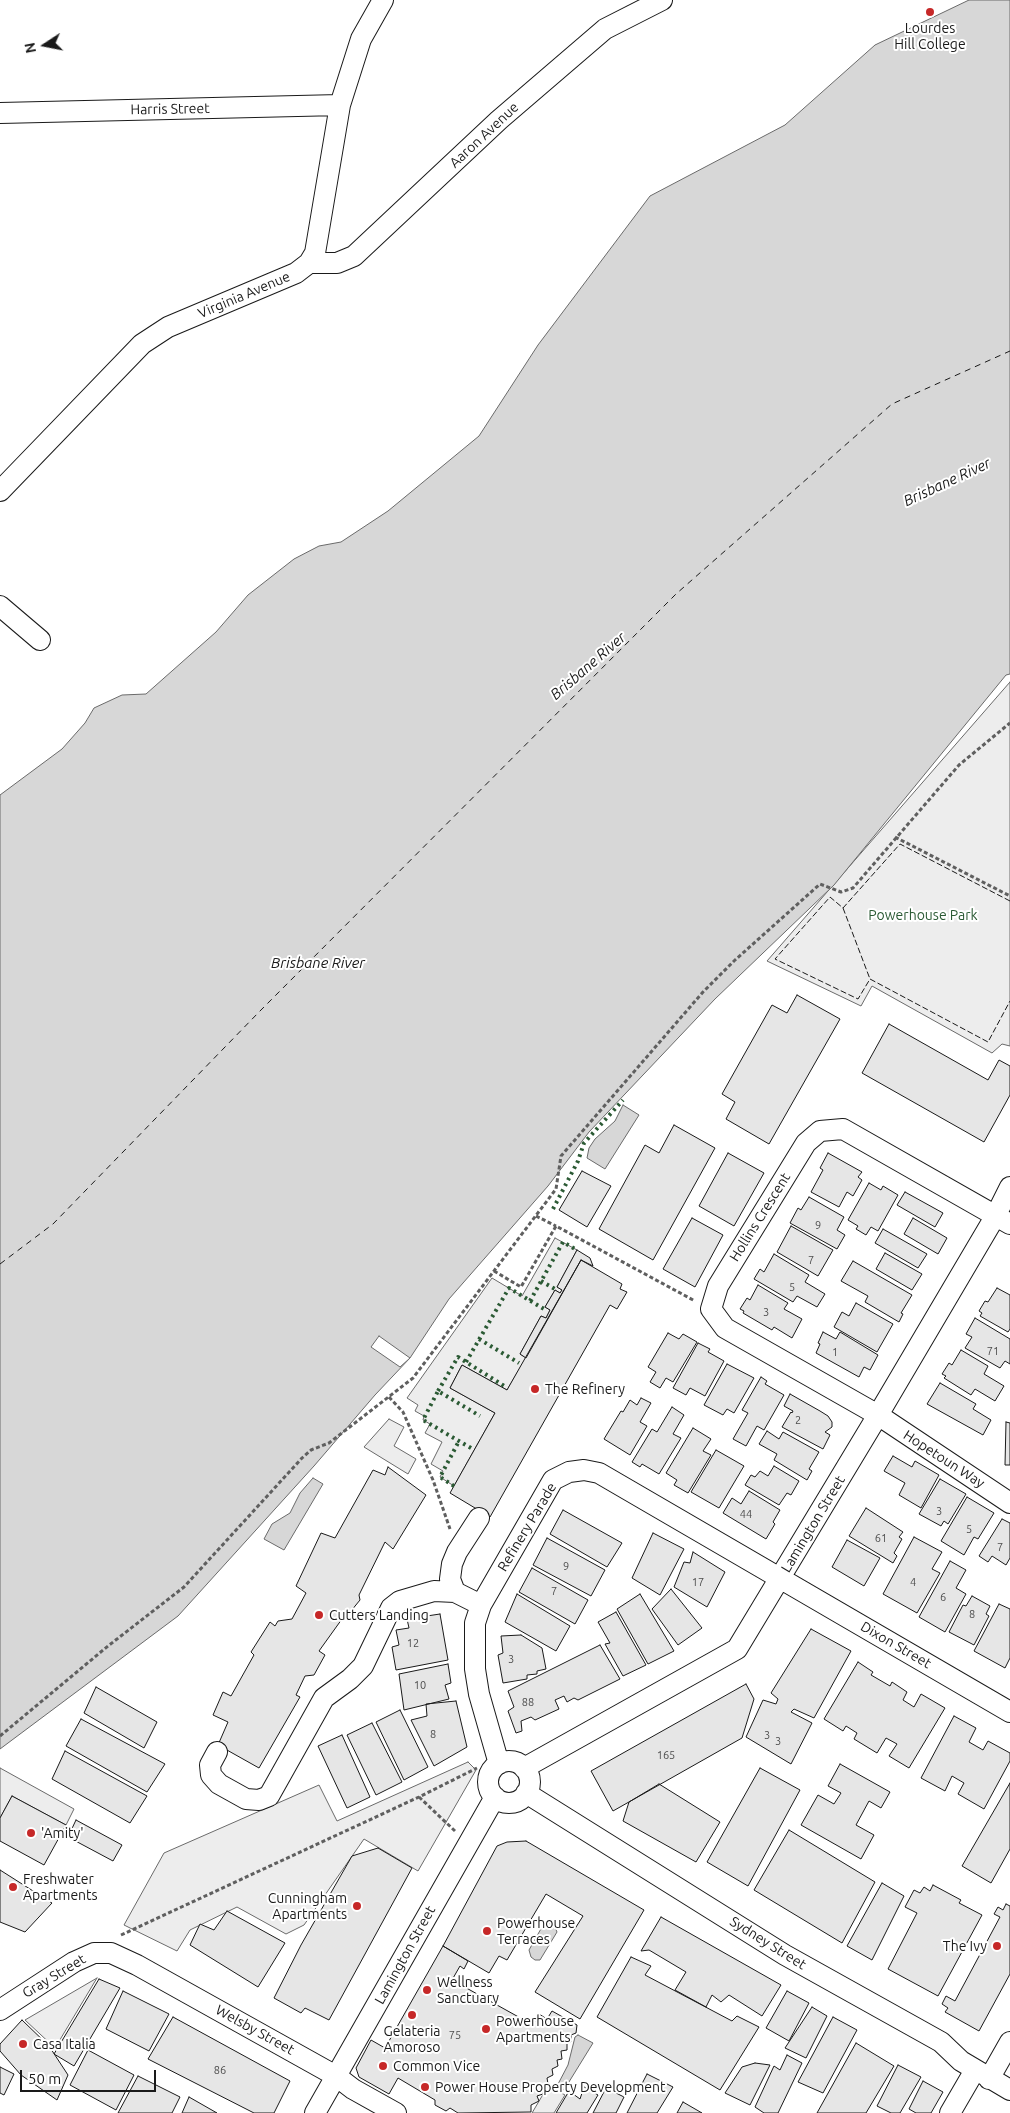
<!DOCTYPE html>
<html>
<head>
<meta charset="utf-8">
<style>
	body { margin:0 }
	#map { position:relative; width:1010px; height:2113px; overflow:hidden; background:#fff; font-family:Ubuntu,sans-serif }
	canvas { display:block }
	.north { position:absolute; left:20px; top:20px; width:50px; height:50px; -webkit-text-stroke:4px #fff; paint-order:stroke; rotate:259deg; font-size:14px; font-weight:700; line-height:20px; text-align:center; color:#1a1a1a }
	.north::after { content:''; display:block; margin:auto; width:18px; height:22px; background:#1a1a1a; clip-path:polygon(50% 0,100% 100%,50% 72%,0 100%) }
	.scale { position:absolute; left:20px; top:2070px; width:136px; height:22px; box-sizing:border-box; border:2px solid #1a1a1a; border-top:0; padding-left:6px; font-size:15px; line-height:18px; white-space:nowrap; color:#1a1a1a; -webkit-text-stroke:4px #fff; paint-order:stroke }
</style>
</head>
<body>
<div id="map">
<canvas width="1010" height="2113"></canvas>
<div class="north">N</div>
<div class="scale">50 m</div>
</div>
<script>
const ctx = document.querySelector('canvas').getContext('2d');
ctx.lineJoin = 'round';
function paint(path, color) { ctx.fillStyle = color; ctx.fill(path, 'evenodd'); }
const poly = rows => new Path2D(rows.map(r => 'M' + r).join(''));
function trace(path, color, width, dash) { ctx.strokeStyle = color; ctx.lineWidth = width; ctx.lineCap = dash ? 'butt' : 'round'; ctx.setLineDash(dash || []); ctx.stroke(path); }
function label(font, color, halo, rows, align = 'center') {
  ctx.font = font + ' Ubuntu,sans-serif'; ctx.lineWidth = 4; ctx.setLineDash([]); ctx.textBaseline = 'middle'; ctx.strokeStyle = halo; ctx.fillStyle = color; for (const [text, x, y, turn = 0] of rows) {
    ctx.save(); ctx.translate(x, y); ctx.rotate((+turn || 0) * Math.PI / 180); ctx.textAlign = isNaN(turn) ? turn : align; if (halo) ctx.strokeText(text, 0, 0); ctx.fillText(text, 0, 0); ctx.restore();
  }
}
const built = poly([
	[1010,682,1010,1046,1002,1044,992,1053,872,986,861,1006,767,961,1010,682],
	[555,1238,577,1250,557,1287,562,1290,560,1293,555,1290,545,1307,550,1310,546,1318,541,1316,520,1354,526,1358,507,1390,462,1365,450,1388,495,1413,454,1486,440,1477,443,1471,431,1464,442,1442,425,1433,430,1424,423,1420,424,1416,415,1411,418,1405,407,1398,492,1278,522,1296,555,1238],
	[389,1419,404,1427,394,1446,416,1459,408,1474,364,1447,389,1419],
	[468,1762,476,1770,418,1871,364,1839,304,1925,286,1934,237,1907,190,1930,177,1951,124,1925,164,1853,319,1785,337,1821,468,1762],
	[0,1768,74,1809,66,1825,12,1796,0,1818,0,1768],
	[97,1978,55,2048,25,2020,97,1978],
	[548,2086,565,2095,554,2113,532,2113,548,2086]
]);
const water = poly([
	[969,0,1010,0,1010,674,1006,675,834,885,715,999,589,1132,548,1186,449,1299,410,1358,375,1395,314,1466,178,1616,0,1749,0,795,62,749,85,723,94,708,122,695,146,694,216,632,248,595,294,559,319,546,341,542,388,511,479,436,538,345,650,196,785,125,875,45,969,0],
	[623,1105,639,1115,605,1169,587,1158,589,1148,595,1139,615,1121,623,1105],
	[313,1478,323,1484,284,1550,264,1539,272,1524,290,1513,300,1493,313,1478],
	[547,1922,554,1925,557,1932,540,1960,535,1960,531,1957,529,1950,542,1927,547,1922],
	[578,2035,593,2043,564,2090,557,2086,568,2065,575,2037,578,2035]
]);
const pier = poly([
	[379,1336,410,1358,400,1367,371,1347,379,1336]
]);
const ferry = poly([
	[0,1264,53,1224,260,1011,676,594,892,404,1010,351]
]);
const building = poly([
	[797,995,840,1019,769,1144,726,1119,735,1102,722,1094,772,1005,787,1013,797,995],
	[889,1024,988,1080,999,1060,1010,1066,1010,1095,984,1142,862,1073,889,1024],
	[674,1125,715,1148,653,1260,599,1229,645,1145,659,1153,674,1125],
	[728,1153,764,1173,734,1226,699,1206,728,1153],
	[828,1153,862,1172,858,1177,862,1180,853,1196,847,1192,839,1207,811,1192,823,1170,820,1168,828,1153],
	[582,1171,611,1186,587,1227,559,1210,582,1171],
	[869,1183,881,1190,883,1186,898,1195,878,1231,871,1227,866,1235,856,1229,858,1226,848,1220,869,1183],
	[905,1192,943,1213,935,1227,897,1205,905,1192],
	[809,1197,844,1217,837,1230,845,1235,837,1249,790,1223,798,1208,801,1210,809,1197],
	[692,1218,723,1235,695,1287,663,1269,692,1218],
	[913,1218,947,1238,938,1254,904,1234,913,1218],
	[791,1226,833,1250,818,1276,777,1252,791,1226],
	[883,1229,927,1254,918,1268,875,1243,883,1229],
	[577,1250,590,1258,593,1266,581,1260,526,1358,520,1354,541,1316,546,1318,550,1310,545,1307,555,1290,560,1293,562,1290,557,1287,577,1250],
	[885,1253,922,1274,912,1290,876,1269,885,1253],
	[774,1254,809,1275,805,1282,825,1294,817,1307,797,1296,793,1302,754,1279,760,1269,764,1272,774,1254],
	[581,1260,622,1284,620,1289,627,1292,617,1309,610,1305,490,1517,450,1493,495,1413,450,1388,462,1365,507,1390,581,1260],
	[853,1261,912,1295,901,1313,903,1314,899,1322,865,1302,868,1296,841,1281,853,1261],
	[758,1285,788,1303,784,1309,802,1319,792,1338,774,1327,772,1330,743,1313,744,1311,740,1309,747,1298,750,1300,758,1285],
	[997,1288,1010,1295,1010,1329,1008,1332,980,1316,982,1313,979,1311,985,1301,988,1302,997,1288],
	[856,1303,893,1324,877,1352,834,1327,842,1312,849,1316,856,1303],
	[975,1318,1010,1339,1010,1364,1005,1361,1000,1368,965,1348,972,1337,966,1334,975,1318],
	[823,1332,836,1339,840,1332,878,1355,870,1370,864,1367,859,1377,816,1353,820,1344,818,1343,823,1332],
	[668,1333,679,1339,683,1334,697,1342,673,1382,666,1378,660,1388,650,1382,656,1372,648,1367,668,1333],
	[698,1343,710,1349,708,1352,724,1361,705,1396,690,1388,686,1395,673,1388,698,1343],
	[961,1350,988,1366,984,1374,1004,1386,995,1401,975,1389,971,1395,944,1378,946,1376,942,1374,949,1363,952,1365,961,1350],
	[727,1364,754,1378,734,1413,727,1409,723,1415,704,1405,727,1364],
	[761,1377,767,1381,765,1384,784,1395,764,1430,757,1426,746,1446,733,1439,748,1413,742,1410,761,1377],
	[940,1383,976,1404,973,1409,991,1420,983,1435,927,1404,940,1383],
	[790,1394,820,1411,828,1416,832,1422,832,1427,825,1432,830,1435,823,1449,782,1427,791,1412,792,1413,793,1411,784,1406,790,1394],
	[641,1398,651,1403,640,1422,647,1426,630,1455,604,1439,621,1411,623,1412,630,1400,637,1405,641,1398],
	[672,1407,684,1415,673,1434,681,1438,659,1474,642,1464,640,1467,632,1462,652,1429,657,1432,672,1407],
	[1006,1422,1010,1423,1010,1465,1005,1465,1006,1422],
	[693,1428,711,1439,703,1451,711,1455,688,1493,674,1485,677,1480,666,1473,693,1428],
	[767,1431,779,1439,783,1432,819,1452,809,1469,812,1471,807,1480,774,1460,777,1454,759,1444,767,1431],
	[716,1450,744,1466,719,1508,691,1492,716,1450],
	[893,1456,912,1467,915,1461,939,1475,921,1508,899,1495,905,1483,884,1471,893,1456],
	[774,1466,799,1481,791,1495,787,1493,779,1505,745,1485,751,1475,755,1477,760,1471,768,1476,774,1466],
	[388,1467,426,1495,393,1549,385,1542,359,1595,360,1600,351,1611,347,1612,319,1651,325,1655,314,1675,305,1676,296,1695,300,1697,259,1768,218,1745,228,1722,213,1715,223,1692,231,1696,254,1655,251,1652,270,1622,275,1626,278,1621,292,1619,306,1593,296,1586,321,1533,335,1538,373,1470,385,1475,388,1467],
	[940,1479,966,1494,948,1524,944,1521,941,1526,919,1514,940,1479],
	[749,1491,780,1510,773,1522,775,1524,766,1539,723,1513,732,1498,741,1504,749,1491],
	[967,1497,994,1513,978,1539,974,1537,964,1555,941,1541,967,1497],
	[866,1508,903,1532,899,1537,902,1539,894,1553,897,1556,893,1563,849,1536,866,1508],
	[563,1510,622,1543,607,1567,550,1534,563,1510],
	[1002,1519,1010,1523,1010,1558,1006,1565,992,1556,988,1562,979,1556,1002,1519],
	[653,1533,684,1549,660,1595,632,1578,653,1533],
	[914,1537,942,1552,932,1569,940,1573,917,1613,883,1594,914,1537],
	[547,1538,605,1570,591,1596,533,1565,547,1538],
	[847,1540,880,1558,864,1586,832,1567,847,1540],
	[693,1552,725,1572,707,1607,674,1587,684,1562,690,1563,693,1552],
	[950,1561,966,1570,956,1588,966,1594,945,1632,919,1617,950,1561],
	[532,1568,588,1600,575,1624,519,1592,532,1568],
	[671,1589,702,1628,678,1645,652,1609,671,1589],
	[517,1594,570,1626,556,1651,505,1622,517,1594],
	[640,1594,674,1651,648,1664,617,1609,640,1594],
	[972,1596,990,1606,986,1614,989,1616,974,1645,949,1632,963,1605,966,1606,972,1596],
	[999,1604,1010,1609,1010,1658,1005,1668,974,1651,999,1604],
	[616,1612,646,1665,623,1676,605,1644,610,1643,598,1622,616,1612],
	[440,1614,448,1660,396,1670,392,1647,399,1645,396,1630,409,1628,407,1619,440,1614],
	[811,1629,851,1651,814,1718,794,1709,791,1712,812,1723,791,1764,746,1737,763,1700,776,1704,778,1699,771,1693,811,1629],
	[521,1635,542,1648,546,1669,537,1671,537,1674,527,1675,527,1679,503,1683,498,1655,503,1653,501,1636,521,1635],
	[600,1645,620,1679,578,1700,574,1698,567,1702,564,1696,555,1700,559,1709,535,1720,531,1717,521,1721,522,1731,516,1733,508,1711,514,1707,508,1691,600,1645],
	[858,1662,873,1672,871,1675,890,1686,892,1682,907,1692,903,1700,914,1707,921,1694,945,1708,909,1768,889,1756,897,1744,886,1738,877,1753,854,1739,857,1733,846,1726,843,1731,824,1719,858,1662],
	[448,1664,451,1683,445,1685,449,1699,404,1710,399,1674,448,1664],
	[746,1684,754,1699,742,1738,613,1811,591,1771,746,1684],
	[96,1687,157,1722,144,1748,84,1713,96,1687],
	[456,1701,467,1747,434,1766,411,1720,427,1716,426,1704,456,1701],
	[400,1710,428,1767,404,1780,376,1722,400,1710],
	[954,1716,976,1728,969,1742,983,1750,988,1741,1010,1753,1010,1761,984,1809,958,1794,964,1783,952,1776,945,1791,921,1778,954,1716],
	[81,1719,165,1764,147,1792,66,1746,81,1719],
	[372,1723,402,1782,376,1795,347,1735,372,1723],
	[342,1735,370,1797,347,1808,318,1746,342,1735],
	[65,1751,147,1796,130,1823,52,1779,65,1751],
	[840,1764,890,1792,881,1808,869,1801,856,1825,874,1835,861,1859,801,1825,818,1795,834,1804,841,1793,828,1786,840,1764],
	[760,1768,800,1790,748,1886,707,1862,760,1768],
	[1010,1783,1010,1849,991,1883,962,1866,1010,1783],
	[659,1784,720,1822,696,1862,623,1821,629,1802,659,1784],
	[12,1796,66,1825,44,1865,0,1841,0,1818,12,1796],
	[76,1820,122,1845,113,1861,68,1837,76,1820],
	[789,1830,875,1882,842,1943,754,1890,789,1830],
	[526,1841,644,1910,580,2019,535,1992,583,1916,546,1894,507,1960,499,1956,489,1973,443,1946,497,1846,507,1842,526,1841],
	[378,1848,412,1868,329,2020,305,2008,301,2013,274,1998,301,1945,352,1856,378,1848],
	[0,1870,52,1903,25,1932,0,1922,0,1870],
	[882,1883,904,1896,872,1960,847,1946,882,1883],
	[933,1885,961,1900,959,1903,982,1915,938,1996,888,1969,917,1913,905,1907,914,1890,920,1893,924,1887,930,1891,933,1885],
	[1006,1904,1010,1906,1010,1974,979,2031,945,2012,948,2008,942,2004,946,1996,955,2001,1000,1917,994,1914,998,1907,1003,1910,1006,1904],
	[227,1911,285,1943,258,1987,190,1945,200,1924,214,1930,227,1911],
	[661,1917,781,1985,762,2016,729,1995,721,2002,712,1995,706,2007,675,1990,686,1972,649,1950,641,1951,661,1917],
	[443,1946,468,1961,464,1969,460,1966,452,1980,533,2025,539,2014,547,2019,552,2011,577,2025,576,2033,571,2035,571,2042,567,2043,567,2050,561,2051,562,2059,557,2060,558,2066,552,2069,553,2075,547,2078,548,2084,542,2087,543,2094,537,2096,539,2101,531,2105,531,2112,458,2113,450,2108,446,2111,435,2105,435,2100,398,2078,389,2094,359,2077,356,2068,371,2040,385,2048,443,1946],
	[631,1957,651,1966,645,1975,732,2021,737,2016,759,2027,720,2090,597,2017,631,1957],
	[99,1979,120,1988,74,2066,54,2054,99,1979],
	[123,1991,169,2014,149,2051,106,2029,123,1991],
	[787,1991,809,2003,789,2041,766,2028,787,1991],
	[812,2007,827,2016,806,2058,785,2048,812,2007],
	[173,2017,290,2081,274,2113,254,2113,148,2059,173,2017],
	[833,2017,857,2030,823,2093,798,2082,833,2017],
	[22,2020,49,2046,68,2075,57,2100,21,2075,0,2051,0,2044,22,2020],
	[856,2043,894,2066,866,2113,817,2113,856,2043],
	[88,2050,134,2075,116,2110,70,2085,88,2050],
	[787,2055,802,2063,778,2113,764,2113,755,2107,774,2066,780,2070,787,2055],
	[755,2063,770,2065,750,2105,725,2093,742,2067,755,2063],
	[898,2065,921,2077,900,2113,891,2113,877,2106,898,2065],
	[0,2067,14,2074,4,2095,0,2093,0,2067],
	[647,2074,673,2087,657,2113,627,2113,647,2074],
	[138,2076,180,2097,172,2113,118,2113,138,2076],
	[923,2081,943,2092,931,2113,916,2113,909,2109,923,2081],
	[584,2087,598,2095,587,2113,556,2113,569,2091,580,2099,584,2087],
	[606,2088,624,2097,616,2113,593,2113,606,2088],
	[189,2097,217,2113,182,2113,189,2097],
	[683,2102,702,2113,677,2113,683,2102]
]);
const path = poly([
	[895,837,1010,896],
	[536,1216,556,1226],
	[494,1271,521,1287,556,1226,695,1301],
	[389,1397,403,1412,433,1480,450,1529],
	[0,1736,108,1646,184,1587,302,1458,311,1450,329,1443,413,1378,556,1189,561,1156,703,992,734,961,820,884,841,892,853,888,959,765,1010,723],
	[419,1797,455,1831],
	[121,1935,419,1797,477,1768]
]);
const minor = poly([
	[0,113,340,105],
	[309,263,337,263,354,256,499,120,605,29,662,0],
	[0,491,142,344,168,327,296,273,309,263,315,253,340,105,361,39,383,0],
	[0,606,40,640],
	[1010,1224,843,1129,820,1131,806,1143,718,1286,711,1309,725,1328,878,1415,1010,1503],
	[455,1592,450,1579,452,1564,457,1552,479,1518],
	[217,1752,210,1765,211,1775,219,1784,246,1799,259,1800,269,1796,324,1698,350,1679,363,1666,391,1608,400,1601,434,1591,455,1592,481,1605],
	'488 1782a21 21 0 1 1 42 0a21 21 0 1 1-42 0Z',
	[499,1764,479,1694,475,1669,475,1623,481,1605,553,1480,569,1472,584,1470,599,1473,1010,1712],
	[524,1768,737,1649,878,1415,996,1215,1010,1187],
	[526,1793,785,1955,941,2042,961,2061,1010,2090],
	[0,2010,74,1962,94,1953,111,1953,137,1965,336,2076,353,2089,396,2113],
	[989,2079,1010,2042],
	[315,2113,495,1797],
	[950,2113,975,2070]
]);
const hedge = poly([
	[553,1209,578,1161,584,1143,623,1100],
	[541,1281,555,1289],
	[530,1301,563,1242,577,1250],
	[479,1339,519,1363],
	[466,1362,509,1288,544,1309],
	[438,1391,458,1357,506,1387],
	[471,1448,423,1420,438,1391,480,1416],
	[454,1486,440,1477,459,1441]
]);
const fence = poly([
	[1010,901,900,844,843,908,830,897,775,959,858,999,870,979,988,1042,1010,1001],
	[843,908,870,979]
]);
const markers = [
	[930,12,5,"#c62828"],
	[535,1389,5,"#c62828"],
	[319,1615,5,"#c62828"],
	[31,1833,5,"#c62828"],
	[13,1887,5,"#c62828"],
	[357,1906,5,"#c62828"],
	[487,1931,5,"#c62828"],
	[997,1946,5,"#c62828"],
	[427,1990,5,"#c62828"],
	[412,2015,5,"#c62828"],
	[486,2029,5,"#c62828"],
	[23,2044,5,"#c62828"],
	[383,2066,5,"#c62828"],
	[425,2087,5,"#c62828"]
];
const numberNames = [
	["9",818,1225],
	["7",811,1260],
	["5",792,1287],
	["3",766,1312],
	["71",993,1351],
	["1",835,1352],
	["2",798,1420],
	["3",939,1511],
	["44",746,1514],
	["5",969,1529],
	["61",881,1538],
	["7",1000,1547],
	["9",566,1566],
	["17",698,1582],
	["4",913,1582],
	["7",554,1591],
	["6",943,1597],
	["8",972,1614],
	["12",413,1643],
	["3",511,1659],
	["10",420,1685],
	["88",528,1702],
	["8",433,1734],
	["3",767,1735],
	["3",778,1741],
	["165",666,1755],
	["75",455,2035],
	["86",220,2070]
];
const poiNames = [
	["Lourdes",930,28,"center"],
	["Hill College",930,44,"center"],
	["The Refinery",545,1389],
	["Cutters Landing",329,1615],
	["'Amity'",41,1833],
	["Freshwater",23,1879],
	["Apartments",23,1895],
	["Cunningham",347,1898,"right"],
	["Apartments",347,1914,"right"],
	["Powerhouse",497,1923],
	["Terraces",497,1939],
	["The Ivy",987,1946,"right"],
	["Wellness",437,1982],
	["Sanctuary",437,1998],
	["Powerhouse",496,2021],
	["Apartments",496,2037],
	["Gelateria",412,2031,"center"],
	["Amoroso",412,2047,"center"],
	["Casa Italia",33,2044],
	["Common Vice",393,2066],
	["Power House Property Development",435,2087]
];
const streetNames = [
	["Harris Street",170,109,-1],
	["Aaron Avenue",484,135,-43],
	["Virginia Avenue",244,295,-23],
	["Hollins Crescent",760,1217,-58],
	["Hopetoun Way",944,1459,33],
	["Lamington Street",813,1524,-59],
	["Refinery Parade",527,1527,-59],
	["Dixon Street",896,1645,30],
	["Sydney Street",768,1943,32],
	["Lamington Street",405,1955,-61],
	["Gray Street",54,1976,-31],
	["Welsby Street",255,2030,29]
];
const parkNames = [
	["Powerhouse Park",923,915]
];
const waterNames = [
	["Brisbane River",947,482,-25],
	["Brisbane River",588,666,-41],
	["Brisbane River",318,963]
];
paint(built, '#ededed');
trace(built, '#6a6a6a', 1);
paint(water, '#d7d7d7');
trace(water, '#6a6a6a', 1);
paint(pier, '#fff');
trace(pier, '#6a6a6a', 1);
trace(ferry, '#1a1a1a', 1, [6, 5]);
paint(building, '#e6e6e6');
trace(building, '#1a1a1a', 1);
trace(minor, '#1a1a1a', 22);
trace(path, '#5f5f5f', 3, [4, 2.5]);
trace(minor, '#fff', 20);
trace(hedge, '#2b5a34', 4, [2.5, 4]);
trace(fence, '#1a1a1a', 1, [6, 2.5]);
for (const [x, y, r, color] of markers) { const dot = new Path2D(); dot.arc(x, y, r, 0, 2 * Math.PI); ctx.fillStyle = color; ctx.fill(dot); trace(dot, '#fff', 2); }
label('11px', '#4d4d4d', null, numberNames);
label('14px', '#1a1a1a', '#fff', poiNames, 'left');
label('14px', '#1a1a1a', '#fff', streetNames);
label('14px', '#2b5a34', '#fff', parkNames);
label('italic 15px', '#1a1a1a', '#fff', waterNames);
</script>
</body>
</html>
